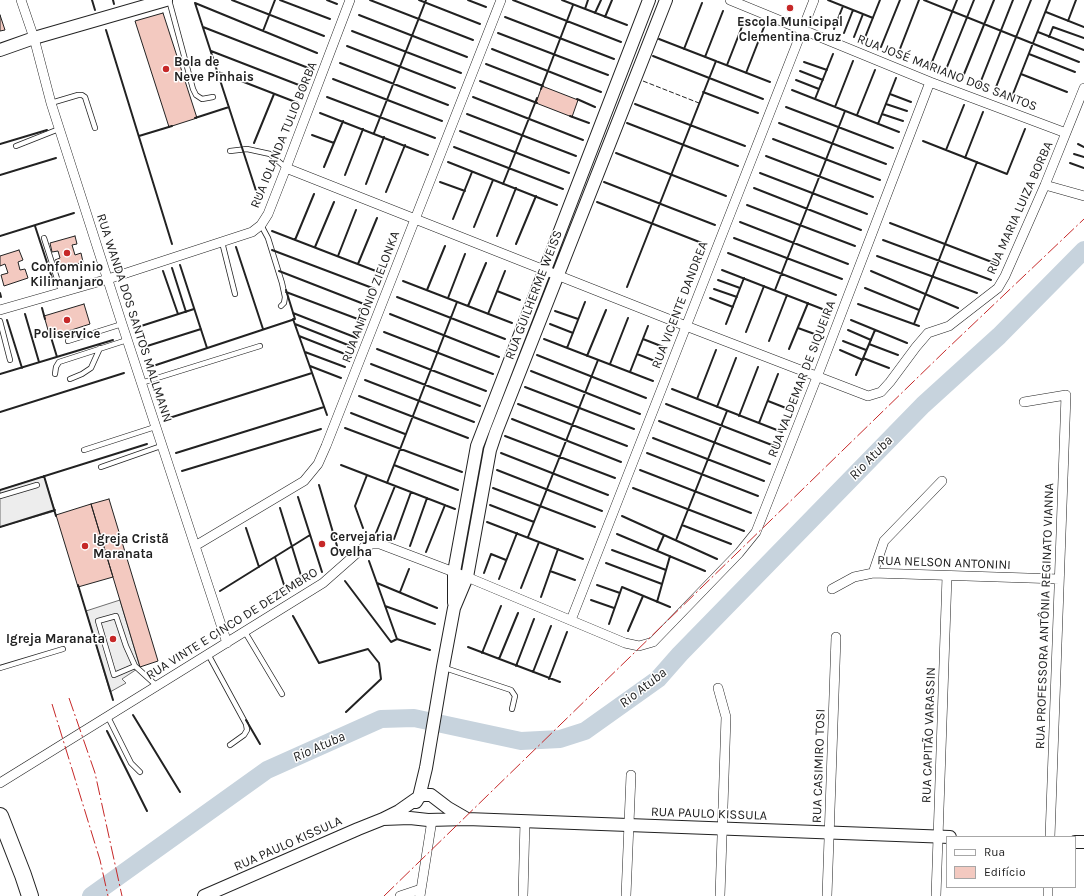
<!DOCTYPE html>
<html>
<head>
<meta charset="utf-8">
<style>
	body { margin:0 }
	#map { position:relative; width:1084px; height:896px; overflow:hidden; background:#fff; font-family:Karla,sans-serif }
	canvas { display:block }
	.legend { position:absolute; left:946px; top:836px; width:130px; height:52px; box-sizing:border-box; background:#fff; border:1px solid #a7a7a7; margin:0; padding:5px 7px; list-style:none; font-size:12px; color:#222 }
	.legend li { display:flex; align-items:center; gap:8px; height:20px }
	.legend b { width:20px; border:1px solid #a7a7a7 }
</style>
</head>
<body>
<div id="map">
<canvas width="1084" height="896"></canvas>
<ul class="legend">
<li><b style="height:5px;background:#fff"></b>Rua</li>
<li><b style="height:11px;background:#f3c9c0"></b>Edifício</li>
</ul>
</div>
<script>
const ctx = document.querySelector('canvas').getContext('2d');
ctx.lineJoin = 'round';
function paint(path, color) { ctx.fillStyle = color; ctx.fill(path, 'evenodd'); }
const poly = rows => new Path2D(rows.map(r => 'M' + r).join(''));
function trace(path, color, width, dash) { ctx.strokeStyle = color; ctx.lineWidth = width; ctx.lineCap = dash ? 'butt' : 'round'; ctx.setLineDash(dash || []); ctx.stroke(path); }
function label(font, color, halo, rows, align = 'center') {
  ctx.font = font + ' Karla,sans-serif'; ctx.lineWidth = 3; ctx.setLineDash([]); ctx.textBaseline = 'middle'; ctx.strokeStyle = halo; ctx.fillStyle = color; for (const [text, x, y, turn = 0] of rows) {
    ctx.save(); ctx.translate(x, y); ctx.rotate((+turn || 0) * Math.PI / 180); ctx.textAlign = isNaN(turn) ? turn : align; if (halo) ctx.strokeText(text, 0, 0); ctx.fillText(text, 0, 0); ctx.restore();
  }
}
const parking = poly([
	[44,476,55,511,0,527,0,490,44,476],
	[120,600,140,667,122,679,126,683,110,692,86,611,120,600]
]);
const river = poly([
	[91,896,267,770,381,719,414,718,521,741,560,739,585,731,658,679,680,654,923,405,999,336,1084,250]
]);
const building = poly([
	[163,13,197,118,169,127,135,21,163,13],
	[0,15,5,30,0,31,0,15],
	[542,86,578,100,572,117,536,103,542,86],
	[75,236,77,244,72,245,75,255,81,253,83,262,58,270,55,260,60,258,58,251,52,252,50,243,75,236],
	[19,250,23,260,18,262,20,270,25,269,28,278,4,286,1,275,8,273,5,264,0,266,0,256,19,250],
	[84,304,90,324,50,337,44,316,84,304],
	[109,499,158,661,140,667,91,504,109,499],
	[91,504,113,577,78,587,56,515,91,504]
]);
const lane = poly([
	[169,0,193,89,196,95,202,99,213,97],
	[51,103,78,95,82,95,85,97,95,128],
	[16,146,59,129],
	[230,151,247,149,270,154,286,168],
	[261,225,268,238,282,283,285,297,284,303,281,306],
	[44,238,61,291],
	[222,242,235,294],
	[0,321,10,360],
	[68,341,122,324],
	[55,374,56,367,59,362,127,340],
	[70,379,82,374,91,368,100,348],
	[141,383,260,346],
	[84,450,155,427],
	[101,467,161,446],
	[0,496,37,485],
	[245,632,282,694],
	[208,654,246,724,247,730,244,735,230,745],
	[135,666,114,675,98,621,116,616,126,646,135,666,157,686],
	[0,668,63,649],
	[445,668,511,690,515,696,512,709],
	[108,717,131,763,140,772]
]);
const street = poly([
	[21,0,34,38,51,103,122,324,227,643],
	[730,0,930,82,1066,133],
	[286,168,686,326,868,396,881,392,890,382,916,347,928,333,949,326,998,288,1005,276,1045,185,1084,88],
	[1045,185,1084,196],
	[0,310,108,279,252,232,261,225,268,214,286,168,350,0],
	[1024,402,1066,395,1050,837],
	[195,546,304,481,318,464,326,446,501,0],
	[873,573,884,541,942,481],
	[832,589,854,577,873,573,1059,579],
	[571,620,814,0],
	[718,688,726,717,720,896],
	[0,783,323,583,357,553,364,547,372,544,380,544,467,577,625,643,639,646,653,642,739,553,756,532,817,377,930,82],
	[400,896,421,889],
	[420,896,432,820],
	[523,896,525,821],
	[626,896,631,775],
	[827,896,836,637],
	[936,896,947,576],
	[1048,896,1048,887]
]);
const secondary = poly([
	[0,50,34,38,166,0],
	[454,603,454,572,477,446,649,0],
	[419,797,426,768,443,667,454,608,467,577,490,450,496,432,666,0],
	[416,802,419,797,423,795,431,795,448,808,467,819],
	[383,819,410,818,428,820,467,819,950,837],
	[1075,842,1084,842],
	[204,896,358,829,383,819,399,811,419,797]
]);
const highway = poly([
	[0,816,23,875,30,896]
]);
const fence = poly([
	[643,81,699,103]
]);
const wall = poly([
	[92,0,95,10],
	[113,0,114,4],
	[232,0,324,36],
	[280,0,330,19],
	[327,0,337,4],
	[370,0,473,40],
	[419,0,480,24],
	[468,0,486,7],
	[513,0,621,42],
	[562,0,627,25],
	[828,0,873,18],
	[924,0,1079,62],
	[195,3,260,203],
	[195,3,317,53],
	[585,9,588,0],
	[1046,12,1084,27],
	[595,13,601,0],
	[359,15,467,57],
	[505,17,614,59],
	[605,17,612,0],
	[1068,21,1076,0],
	[203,27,311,69],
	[834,29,843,6],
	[106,30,172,244],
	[263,31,275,0],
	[352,31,461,73],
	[1038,32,1084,50],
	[498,33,608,75],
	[844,33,853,10],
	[854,37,863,14],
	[1049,37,1053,27,1084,38],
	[659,39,770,82],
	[864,40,880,0],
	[347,46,455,88],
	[881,47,900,0],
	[492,49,601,92],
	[684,49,702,3],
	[211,51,304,87],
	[898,54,919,0],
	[1029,54,1075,72],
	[653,56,763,99],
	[705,57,723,11],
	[804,62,827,70],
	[340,63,448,105],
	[486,64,543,86],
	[727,65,745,19],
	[930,67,957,0],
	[800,71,823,80],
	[218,72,298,103],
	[945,72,974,0],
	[746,73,764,27],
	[1021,74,1067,92],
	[333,79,442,121],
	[962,79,994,0],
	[796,80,819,89],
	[480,81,537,103],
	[979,86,1013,0],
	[541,89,573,5],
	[792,90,899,132],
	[703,92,758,113],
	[994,92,1031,0],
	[890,94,911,102],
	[327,97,435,138],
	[473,97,583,140],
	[577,99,595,107],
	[815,99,833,54],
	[1011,99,1050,0],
	[635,104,745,146],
	[886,104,907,111],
	[786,107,893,148],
	[835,107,853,61],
	[320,113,428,155],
	[467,114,576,156],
	[882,114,903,121],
	[857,115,875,70],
	[570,116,589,123],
	[195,118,229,107],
	[627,123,738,166],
	[779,123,886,164],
	[878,124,896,78],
	[460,131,569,173],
	[374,133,426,0],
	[312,135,334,143],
	[139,136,172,126],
	[773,139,880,180],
	[923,141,1007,174,1025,129],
	[254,143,274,94],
	[0,144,47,130],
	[1078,144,1084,147],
	[454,147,563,189],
	[946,150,964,105],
	[616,153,726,196],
	[1074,154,1084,157],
	[766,156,873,197],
	[965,158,983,112],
	[448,162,557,205],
	[1070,163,1084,168],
	[324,167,343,121],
	[760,173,867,214],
	[0,175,56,158],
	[345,175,363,129],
	[440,182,465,191],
	[604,182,715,225],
	[366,184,384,137],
	[503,184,537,98],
	[754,188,861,230],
	[386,192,405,145],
	[597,202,707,245],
	[747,205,855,246],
	[453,219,472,172],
	[740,222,848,264],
	[890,223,997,264],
	[35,226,53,281],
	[474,227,493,180],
	[272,231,381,273],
	[0,236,74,213],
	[497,236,516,188],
	[734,238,842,279],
	[295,240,314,194],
	[883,240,991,280],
	[516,244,536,196],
	[236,247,263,329],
	[315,247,334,202],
	[272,250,375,289],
	[728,253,836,295],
	[338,256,356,210],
	[877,256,977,293],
	[358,264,377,218],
	[180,265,207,348],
	[172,268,186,312],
	[722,270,830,312],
	[163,271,178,314],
	[279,271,369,306],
	[871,271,958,308],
	[718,280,740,288],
	[403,281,512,323],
	[627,287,716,61],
	[865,288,919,310],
	[714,289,737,297],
	[286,290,295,319,293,319,327,415],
	[427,290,445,246],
	[775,290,845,111],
	[497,291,520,300],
	[286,292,363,321],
	[0,293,1,297],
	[397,297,505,339],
	[448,298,465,254],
	[710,298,733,307],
	[858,304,919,326],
	[468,306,486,263],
	[42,308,45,319],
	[555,311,578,319],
	[293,313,357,338],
	[25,314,39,362],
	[390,314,499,357],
	[488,314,505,271],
	[7,320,22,368],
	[851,320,907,343],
	[295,324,353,347],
	[550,324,573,333],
	[726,324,744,278],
	[914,324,977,162],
	[138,327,194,309],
	[798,328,820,336],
	[848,330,871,340],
	[384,332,493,374],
	[746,332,764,286],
	[50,334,57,357],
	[299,336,350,356],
	[544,339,653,381],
	[643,339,666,348],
	[769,341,787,295],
	[843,341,866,350],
	[869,344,898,355],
	[144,347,201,329],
	[567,348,585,302],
	[377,349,486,391],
	[789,349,808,303],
	[840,350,863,360],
	[305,352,345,367],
	[637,354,660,363],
	[537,355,646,398],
	[587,356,606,310],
	[863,358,889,368],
	[371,364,480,406],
	[610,364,628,318],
	[310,366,341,378],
	[150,367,295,319],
	[531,371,640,414],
	[630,372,648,326],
	[0,374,113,340],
	[856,375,875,330],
	[365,380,474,422],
	[525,387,634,429],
	[672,389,782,432],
	[359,396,468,438],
	[697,399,716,350],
	[768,401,791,410],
	[518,404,627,446],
	[666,404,777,447],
	[717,407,736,358],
	[0,412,124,373],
	[351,413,405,434],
	[739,416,758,367],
	[166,419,312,373],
	[512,419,621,462],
	[659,421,770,464],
	[759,423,778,374],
	[345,428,462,472],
	[505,436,615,478],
	[653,438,764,481],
	[176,453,324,407],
	[501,453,608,495],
	[647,453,758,496],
	[341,465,455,509],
	[394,465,458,490],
	[497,470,602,511],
	[640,470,751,513],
	[182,471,321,429],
	[44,476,56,516],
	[387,483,457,302],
	[319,485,337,546],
	[493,488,595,527],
	[633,488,744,531],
	[0,490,147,444],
	[298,497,322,572],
	[490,505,534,522],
	[280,508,303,582],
	[622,516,717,559],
	[487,522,583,559],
	[682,525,731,544],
	[0,527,55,510],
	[246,528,259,567],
	[363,528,355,506,367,475],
	[376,533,395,486],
	[617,534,705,571],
	[528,537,598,360],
	[394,539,411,492],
	[676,540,727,411],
	[410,546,427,498],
	[612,550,666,570],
	[657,551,664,535],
	[426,552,445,505],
	[275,557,287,594],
	[369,561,397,639],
	[606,563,662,584],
	[550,571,575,580],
	[484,573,491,554,506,560],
	[499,579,517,533],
	[345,581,391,642,397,639,430,650],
	[377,583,437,608],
	[78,585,113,700],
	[597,585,620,593],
	[521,588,539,542],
	[220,591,310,535],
	[400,592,409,569],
	[541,597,558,549],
	[591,600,614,608],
	[657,602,670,556],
	[385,606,435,624],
	[293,616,319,663,368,649,379,663,381,679,346,712],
	[609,624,622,587,670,607],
	[628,631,643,596],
	[468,647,560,682],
	[482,653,501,606],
	[499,659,518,613],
	[516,666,534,619],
	[533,672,551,626],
	[549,679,567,632],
	[133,715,180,792],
	[246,720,260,744],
	[107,731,147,811]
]);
const power = poly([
	[69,698,95,773,122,896],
	[52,704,100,860,108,896],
	[384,896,947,349,1084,219]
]);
const markers = [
	[790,8,4,"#c62828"],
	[166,69,4,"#c62828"],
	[67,253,4,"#c62828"],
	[67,320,4,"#c62828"],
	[322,544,4,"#c62828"],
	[85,546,4,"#c62828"],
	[113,639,4,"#c62828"]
];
const poiNames = [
	["Escola Municipal",790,22],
	["Clementina Cruz",790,37],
	["Bola de",174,62,"left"],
	["Neve Pinhais",174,77,"left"],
	["Confominio",67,267],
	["Kilimanjaro",67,282],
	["Poliservice",67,334],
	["Cervejaria",330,537,"left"],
	["Ovelha",330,552,"left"],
	["Igreja Cristã",93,539,"left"],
	["Maranata",93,554,"left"],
	["Igreja Maranata",105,639,"right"]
];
const streetNames = [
	["RUA JOSÉ MARIANO DOS SANTOS",947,73,21],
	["RUA IOLANDA TULIO BORBA",284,135,-68],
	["RUA MARIA LUIZA BORBA",1020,208,-66],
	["RUA GUILHERME WEISS",534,295,-69],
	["RUA ANTÔNIO ZIELONKA",371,297,-69],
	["RUA VICENTE DANDREA",680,305,-69],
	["RUA WANDA DOS SANTOS MALLMANN",134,318,72],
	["RUA VALDEMAR DE SIQUEIRA",802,379,-69],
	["RUA NELSON ANTONINI",944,563,2],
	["RUA PROFESSORA ANTÔNIA REGINATO VIANNA",1045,616,-88],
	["RUA VINTE E CINCO DE DEZEMBRO",232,624,-32],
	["RUA CAPITÃO VARASSIN",929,735,-88],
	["RUA CASIMIRO TOSI",819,766,-88],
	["RUA PAULO KISSULA",709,814,2],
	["RUA PAULO KISSULA",288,844,-24]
];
const waterNames = [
	["Rio Atuba",871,458,-46],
	["Rio Atuba",643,688,-38],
	["Rio Atuba",319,747,-24]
];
paint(parking, '#ededed');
trace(parking, '#6f6f6f', 1);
trace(river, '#c7d3dd', 18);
paint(building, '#f3c9c0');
trace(building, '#222', 1);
trace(lane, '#222', 6);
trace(street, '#222', 10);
trace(secondary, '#222', 14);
trace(highway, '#222', 18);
trace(lane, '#fff', 4.5);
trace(street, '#fff', 9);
trace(secondary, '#fff', 12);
trace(highway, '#fff', 16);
trace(fence, '#222', 1, [5, 2]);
trace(wall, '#222', 2);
trace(power, '#c62828', 1, [14, 3, 2, 3]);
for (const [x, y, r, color] of markers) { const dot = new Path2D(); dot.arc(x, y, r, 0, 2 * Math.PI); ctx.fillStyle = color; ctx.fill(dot); trace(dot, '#fff', 1.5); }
label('bold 13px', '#222', '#fff', poiNames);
label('13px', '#222', '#fff', streetNames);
label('italic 14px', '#222', '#fff', waterNames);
</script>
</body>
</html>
